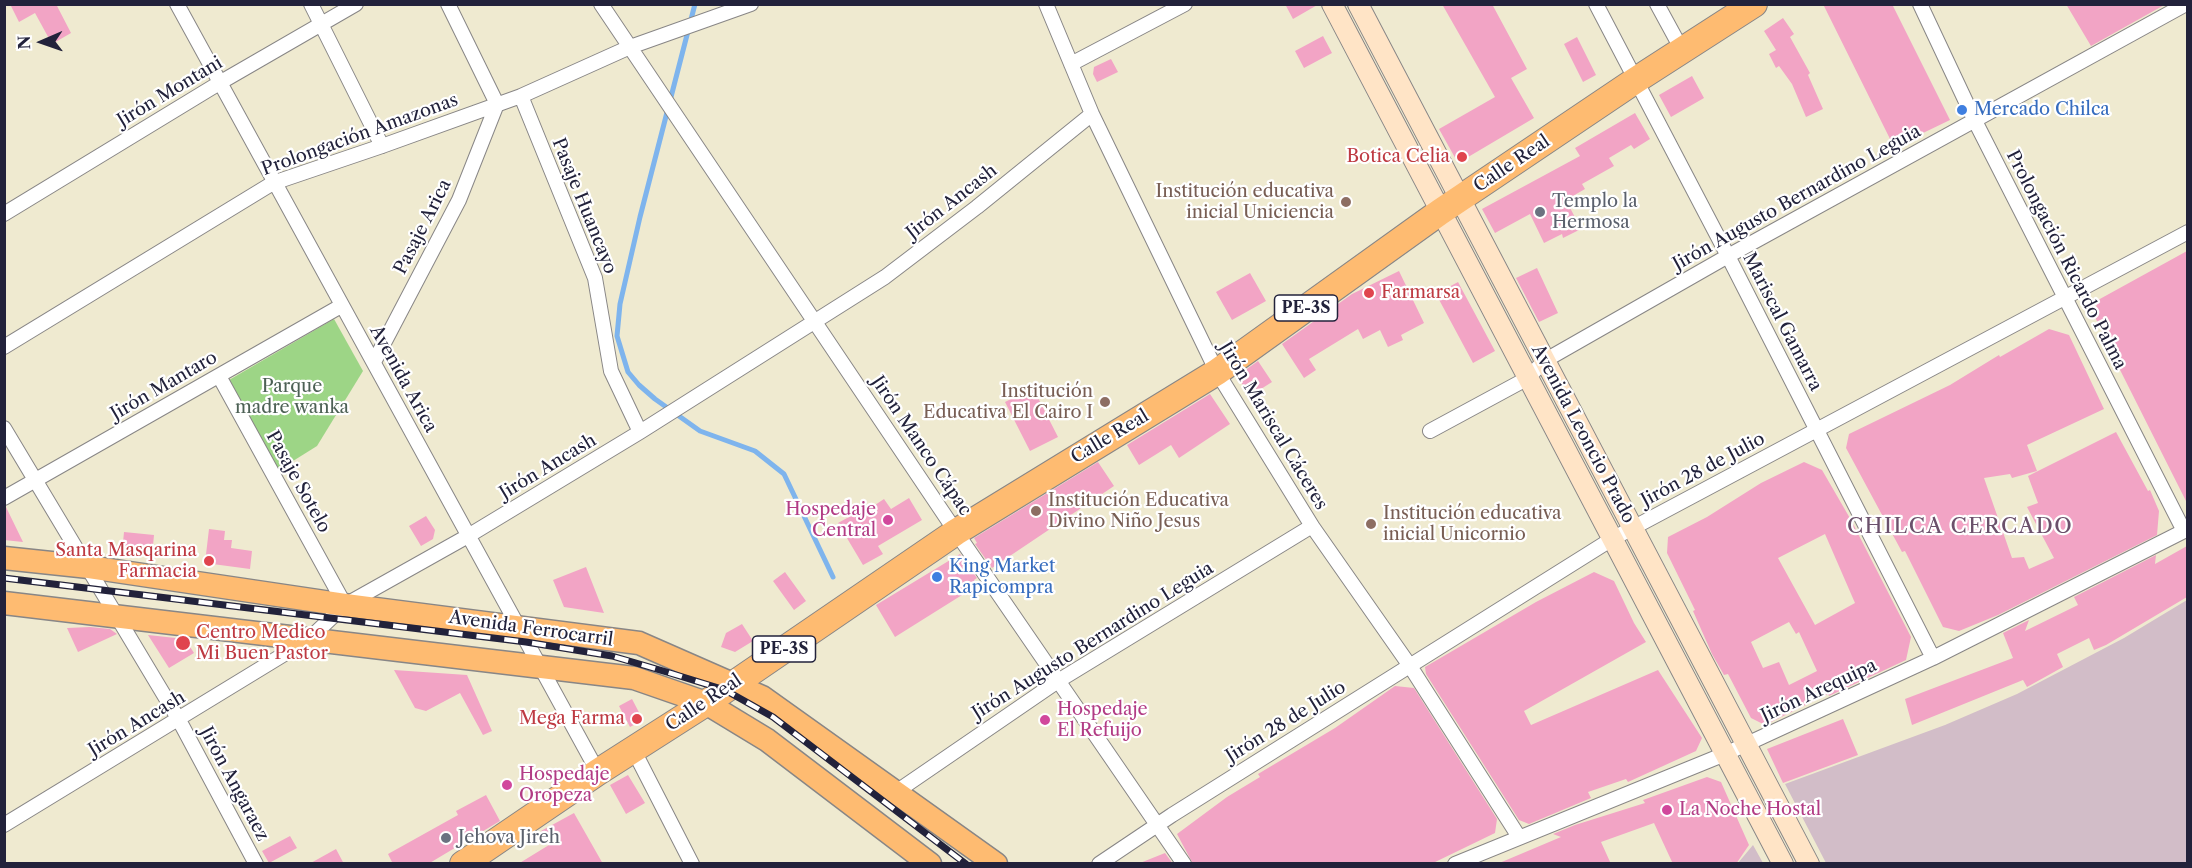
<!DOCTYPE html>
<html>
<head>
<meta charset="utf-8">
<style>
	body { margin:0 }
	#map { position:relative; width:2192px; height:868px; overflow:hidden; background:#efead0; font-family:"Libre Caslon Text",serif }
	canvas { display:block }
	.frame { position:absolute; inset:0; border:6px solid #22223b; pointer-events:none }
	.north { position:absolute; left:12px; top:12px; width:60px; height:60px; -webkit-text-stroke:4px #fff; paint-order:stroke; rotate:268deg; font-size:16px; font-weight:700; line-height:24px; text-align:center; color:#22223b }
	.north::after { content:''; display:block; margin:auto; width:21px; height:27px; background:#22223b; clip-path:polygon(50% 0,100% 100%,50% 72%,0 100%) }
</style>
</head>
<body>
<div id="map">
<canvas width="2192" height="868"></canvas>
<div class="frame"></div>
<div class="north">N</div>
</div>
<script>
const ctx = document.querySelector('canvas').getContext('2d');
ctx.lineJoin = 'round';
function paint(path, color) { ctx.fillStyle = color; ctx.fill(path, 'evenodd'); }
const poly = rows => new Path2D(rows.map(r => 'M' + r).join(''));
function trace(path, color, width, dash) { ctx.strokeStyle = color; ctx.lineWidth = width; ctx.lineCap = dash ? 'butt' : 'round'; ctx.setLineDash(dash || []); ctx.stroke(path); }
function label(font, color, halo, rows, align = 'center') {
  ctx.font = font + ' "Libre Caslon Text",serif'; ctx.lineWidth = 4.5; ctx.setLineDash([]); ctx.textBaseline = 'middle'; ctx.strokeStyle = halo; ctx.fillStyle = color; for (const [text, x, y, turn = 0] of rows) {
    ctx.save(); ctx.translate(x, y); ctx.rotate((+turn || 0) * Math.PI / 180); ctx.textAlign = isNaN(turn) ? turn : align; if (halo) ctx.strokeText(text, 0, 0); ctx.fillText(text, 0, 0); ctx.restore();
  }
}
const industrial = poly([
	[2187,600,2187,863,1826,863,1785,784,1945,725,2017,694,2124,638],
	[1753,845,1763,863,1738,863]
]);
const green = poly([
	[334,319,363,371,317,446,277,471,229,380]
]);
const stream = poly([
	[695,4,640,217,620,304,617,336,628,372,639,385,655,399,700,431,755,451,784,474,833,577]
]);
const building = poly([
	[10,4,56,4,71,33,52,44,35,13,19,22],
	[1285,4,1319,4,1293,19],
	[1442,4,1492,4,1527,69,1511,78,1534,118,1458,163,1439,129,1495,97],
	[1823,4,1892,4,1950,120,1894,147],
	[2066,4,2166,4,2091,46],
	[1783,18,1794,34,1790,37,1810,73,1808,75,1823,109,1806,117,1792,84,1779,66,1776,68,1769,54,1776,50,1764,31],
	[1323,36,1332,53,1304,68,1295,51],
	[1577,37,1596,75,1583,82,1564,44],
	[1111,59,1118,72,1097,82,1093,74,1094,67],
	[1692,76,1704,98,1671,117,1659,95],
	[1635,113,1650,139,1634,149,1631,145,1609,158,1614,166,1582,184,1585,189,1566,200,1581,229,1563,238,1562,234,1544,243,1530,214,1495,233,1482,209,1580,156,1575,148],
	[2187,251,2187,503,2109,348,2110,348,2094,315,2098,300],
	[1537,268,1558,313,1539,322,1516,278],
	[1399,271,1424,323,1401,335,1403,340,1388,347,1380,330,1363,339,1358,329,1309,359,1316,370,1304,378,1282,344,1352,294],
	[1250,273,1266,301,1232,320,1216,292],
	[1458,282,1495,351,1473,363,1436,294],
	[2049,329,2069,335,2104,409,2027,445,2037,471,2012,478,2010,474,1984,478,2012,558,2024,557,2029,569,2054,558,2027,507,2038,503,2028,476,2116,432,2148,491,2150,490,2159,511,2157,535,1998,615,1959,631,1943,627,1905,551,1902,552,1846,448,1849,434,1950,385,1999,355,2000,357],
	[1258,361,1272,382,1250,396,1237,376],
	[1033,388,1058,437,1030,451,1005,402],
	[1210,394,1230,424,1179,458,1171,445,1139,465,1127,445],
	[1098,462,1114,486,992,568,975,544,977,543,974,538],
	[1804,462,1822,470,1851,520,1911,637,1906,660,1829,696,1828,694,1765,725,1751,718,1728,674,1724,675,1712,654,1693,611,1695,610,1667,553,1668,537,1707,517,1761,483],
	[1825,534,1855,603,1815,625,1778,558],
	[1789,622,1796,634,1799,632,1817,671,1789,685,1779,662,1763,668,1751,642],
	[909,498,922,520,878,546,883,554,863,565,838,523,858,512,860,515,884,499,891,509],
	[4,507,6,507,23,542,4,540],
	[426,516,435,530,433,539,421,546,409,526],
	[209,529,225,531,224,540,232,540,231,548,252,551,250,569,205,563],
	[124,532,154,535,152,556,122,553],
	[2187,546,2187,597,2106,645,2094,650,2089,638,2057,654,2063,667,2027,687,2023,680,1912,725,1905,699,2013,658,2003,633,2029,620,2025,631,2078,605,2074,597,2156,555,2155,564],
	[960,554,977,578,974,580,978,585,895,637,876,605],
	[586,567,604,613,564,607,553,580],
	[785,572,806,601,794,610,773,581],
	[1594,572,1614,581,1634,623,1646,642,1524,711,1531,725,1658,670,1702,738,1696,751,1628,782,1626,779,1588,792,1591,798,1529,824,1519,820,1426,674,1425,667,1536,602],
	[742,624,753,641,735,652,721,647,726,633],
	[90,627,110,629,117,634,78,652,67,628],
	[148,635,185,639,194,653,169,668],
	[394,670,467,675,492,731,483,735,460,693,426,711,415,708],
	[1395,686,1414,688,1497,819,1495,833,1431,864,1193,864,1177,834,1227,797,1260,777,1258,774,1335,728],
	[632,699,643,720,630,727,619,706],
	[1843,719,1858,755,1783,783,1767,749],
	[628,775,645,803,626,814,610,785],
	[1707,777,1721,782,1749,845,1736,864,1673,864,1654,823,1601,842,1611,864,1497,864,1561,837,1553,834,1575,825,1645,803,1643,800],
	[486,795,500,821,428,864,393,864,388,854,458,815,456,811],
	[574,813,603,864,518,864,549,845,541,831],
	[290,836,297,848,269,863,262,851],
	[336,849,344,864,309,864],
	[1165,853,1173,864,1140,864,1140,863]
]);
const street = poly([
	[177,4,598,772],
	[311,4,382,146],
	[601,4,956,532,1184,864],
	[1046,4,1092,114,1217,372,1312,526,1410,666,1519,837],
	[1596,4,1728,256,1933,658],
	[1657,4,1682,50],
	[1920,4,1975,121,2184,531],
	[1071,64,1185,4],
	[521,96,595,278,611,371,640,432],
	[4,214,221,82,356,4],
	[4,347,273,183,382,146,521,96,630,47,751,4],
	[374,362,459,200,497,104,448,4],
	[219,376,345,605],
	[4,428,179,720,256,864],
	[1430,431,1528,378,1544,361,1728,256,2186,4],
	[4,498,341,306],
	[633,749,692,864],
	[896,792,1058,681,1312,526],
	[4,825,309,639,345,605,468,536,640,432,885,277,977,207,1092,114],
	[1099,864,1172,815,1612,539,2188,232],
	[1455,864,1725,754,1933,658,2188,529]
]);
const secondary = poly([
	[1332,4,1783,864],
	[1358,4,1809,864]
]);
const primary = poly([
	[4,558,89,567,345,605,639,643,762,697,996,864],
	[4,603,634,678,706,703,767,740,930,864]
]);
const highway = poly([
	[463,864,598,772,706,703,956,532,1217,372,1440,212,1636,80,1754,4]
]);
const rail = poly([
	[4,578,526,642,612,656,670,673,725,690,773,717,966,864]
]);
const markers = [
	[1962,110,6,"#3f7fe0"],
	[1462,157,6,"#e0444e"],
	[1346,202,6,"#8d6e63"],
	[1540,212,6,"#6b7280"],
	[1369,293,6,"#e0444e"],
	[1105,402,6,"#8d6e63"],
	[1036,511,6,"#8d6e63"],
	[888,520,6,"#d1479c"],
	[1371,524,6,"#8d6e63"],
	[209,561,6,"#e0444e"],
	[937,577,6,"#3f7fe0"],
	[183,643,8,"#e0444e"],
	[637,719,6,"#e0444e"],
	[1045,720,6,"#d1479c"],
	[507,785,6,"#d1479c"],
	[1667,810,6,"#d1479c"],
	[446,838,6,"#6b7280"]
];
const shields = [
	[1306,308,63],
	[784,649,63]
];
const shieldNames = [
	["PE-3S",1306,308],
	["PE-3S",784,649]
];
const streetNames = [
	["Jirón Montani",170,92,-31],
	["Prolongación Amazonas",360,135,-20],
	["Calle Real",1512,164,-34],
	["Jirón Augusto Bernardino Leguia",1797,198,-29],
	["Jirón Ancash",952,202,-38],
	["Pasaje Huancayo",584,206,68],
	["Pasaje Arica",423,227,-63],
	["Prolongación Ricardo Palma",2066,260,63],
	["Mariscal Gamarra",1782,322,63],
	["Avenida Arica",403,379,61],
	["Jirón Mantaro",164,386,-30],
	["Jirón Mariscal Cáceres",1273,426,59],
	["Avenida Leoncio Prado",1583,434,62],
	["Calle Real",1110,437,-31],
	["Jirón Manco Cápac",921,446,56],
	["Jirón Ancash",548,467,-31],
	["Jirón 28 de Julio",1703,470,-28],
	["Pasaje Sotelo",298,482,61],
	["Avenida Ferrocarril",531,629,8],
	["Jirón Augusto Bernardino Leguia",1093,641,-32],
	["Jirón Arequipa",1819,691,-25],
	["Calle Real",704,703,-34],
	["Jirón 28 de Julio",1286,722,-32],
	["Jirón Ancash",137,724,-31],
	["Jirón Angaraez",234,784,62]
];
const shopNames = [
	["Mercado Chilca",1974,110],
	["King Market",949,567],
	["Rapicompra",949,588]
];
const healthNames = [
	["Botica Celia",1450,157],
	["Farmarsa",1381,293,"left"],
	["Santa Masqarina",197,551],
	["Farmacia",197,572],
	["Centro Medico",196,633,"left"],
	["Mi Buen Pastor",196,654,"left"],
	["Mega Farma",625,719]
];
const educationNames = [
	["Institución educativa",1334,192],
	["inicial Uniciencia",1334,213],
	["Institución",1093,392],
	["Educativa El Cairo I",1093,413],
	["Institución Educativa",1048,501,"left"],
	["Divino Niño Jesus",1048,522,"left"],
	["Institución educativa",1383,514,"left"],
	["inicial Unicornio",1383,535,"left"]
];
const worshipNames = [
	["Templo la",1552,202],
	["Hermosa",1552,223],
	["Jehova Jireh",458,838]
];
const parkNames = [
	["Parque",292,387],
	["madre wanka",292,408]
];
const hotelNames = [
	["Hospedaje",876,510,"right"],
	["Central",876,531,"right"],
	["Hospedaje",1057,710],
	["El Refuijo",1057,731],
	["Hospedaje",519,775],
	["Oropeza",519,796],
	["La Noche Hostal",1679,810]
];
const quarterNames = [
	["CHILCA CERCADO",1960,527]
];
paint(industrial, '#d2bdc8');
paint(green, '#9dd586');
trace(stream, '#7eb4ed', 5);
paint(building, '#f2a4c5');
trace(street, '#888686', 16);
trace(secondary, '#888686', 22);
trace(primary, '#888686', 25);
trace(highway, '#888686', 28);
trace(street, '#fff', 14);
trace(secondary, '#ffe4c6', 20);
trace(primary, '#febb71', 22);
trace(highway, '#febb71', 26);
trace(rail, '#22223b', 7);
trace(rail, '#fff', 4.5, [14]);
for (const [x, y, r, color] of markers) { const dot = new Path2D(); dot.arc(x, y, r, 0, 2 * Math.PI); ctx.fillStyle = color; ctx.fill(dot); trace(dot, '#fff', 2); }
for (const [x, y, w] of shields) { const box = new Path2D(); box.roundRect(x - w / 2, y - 13, w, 26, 4.5); ctx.fillStyle = '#fff'; ctx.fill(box); trace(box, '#22223b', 1.5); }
label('bold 16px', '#22223b', null, shieldNames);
label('18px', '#22223b', '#fff', streetNames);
label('18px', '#366cbe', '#fff', shopNames, 'left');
label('18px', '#be3a42', '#fff', healthNames, 'right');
label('18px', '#785e54', '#fff', educationNames, 'right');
label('18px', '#5b616d', '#fff', worshipNames, 'left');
label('18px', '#4d6155', '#fff', parkNames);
label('18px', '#b23c85', '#fff', hotelNames, 'left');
ctx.letterSpacing = '1.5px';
label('21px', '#6b506b', '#fff', quarterNames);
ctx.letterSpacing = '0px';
</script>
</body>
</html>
